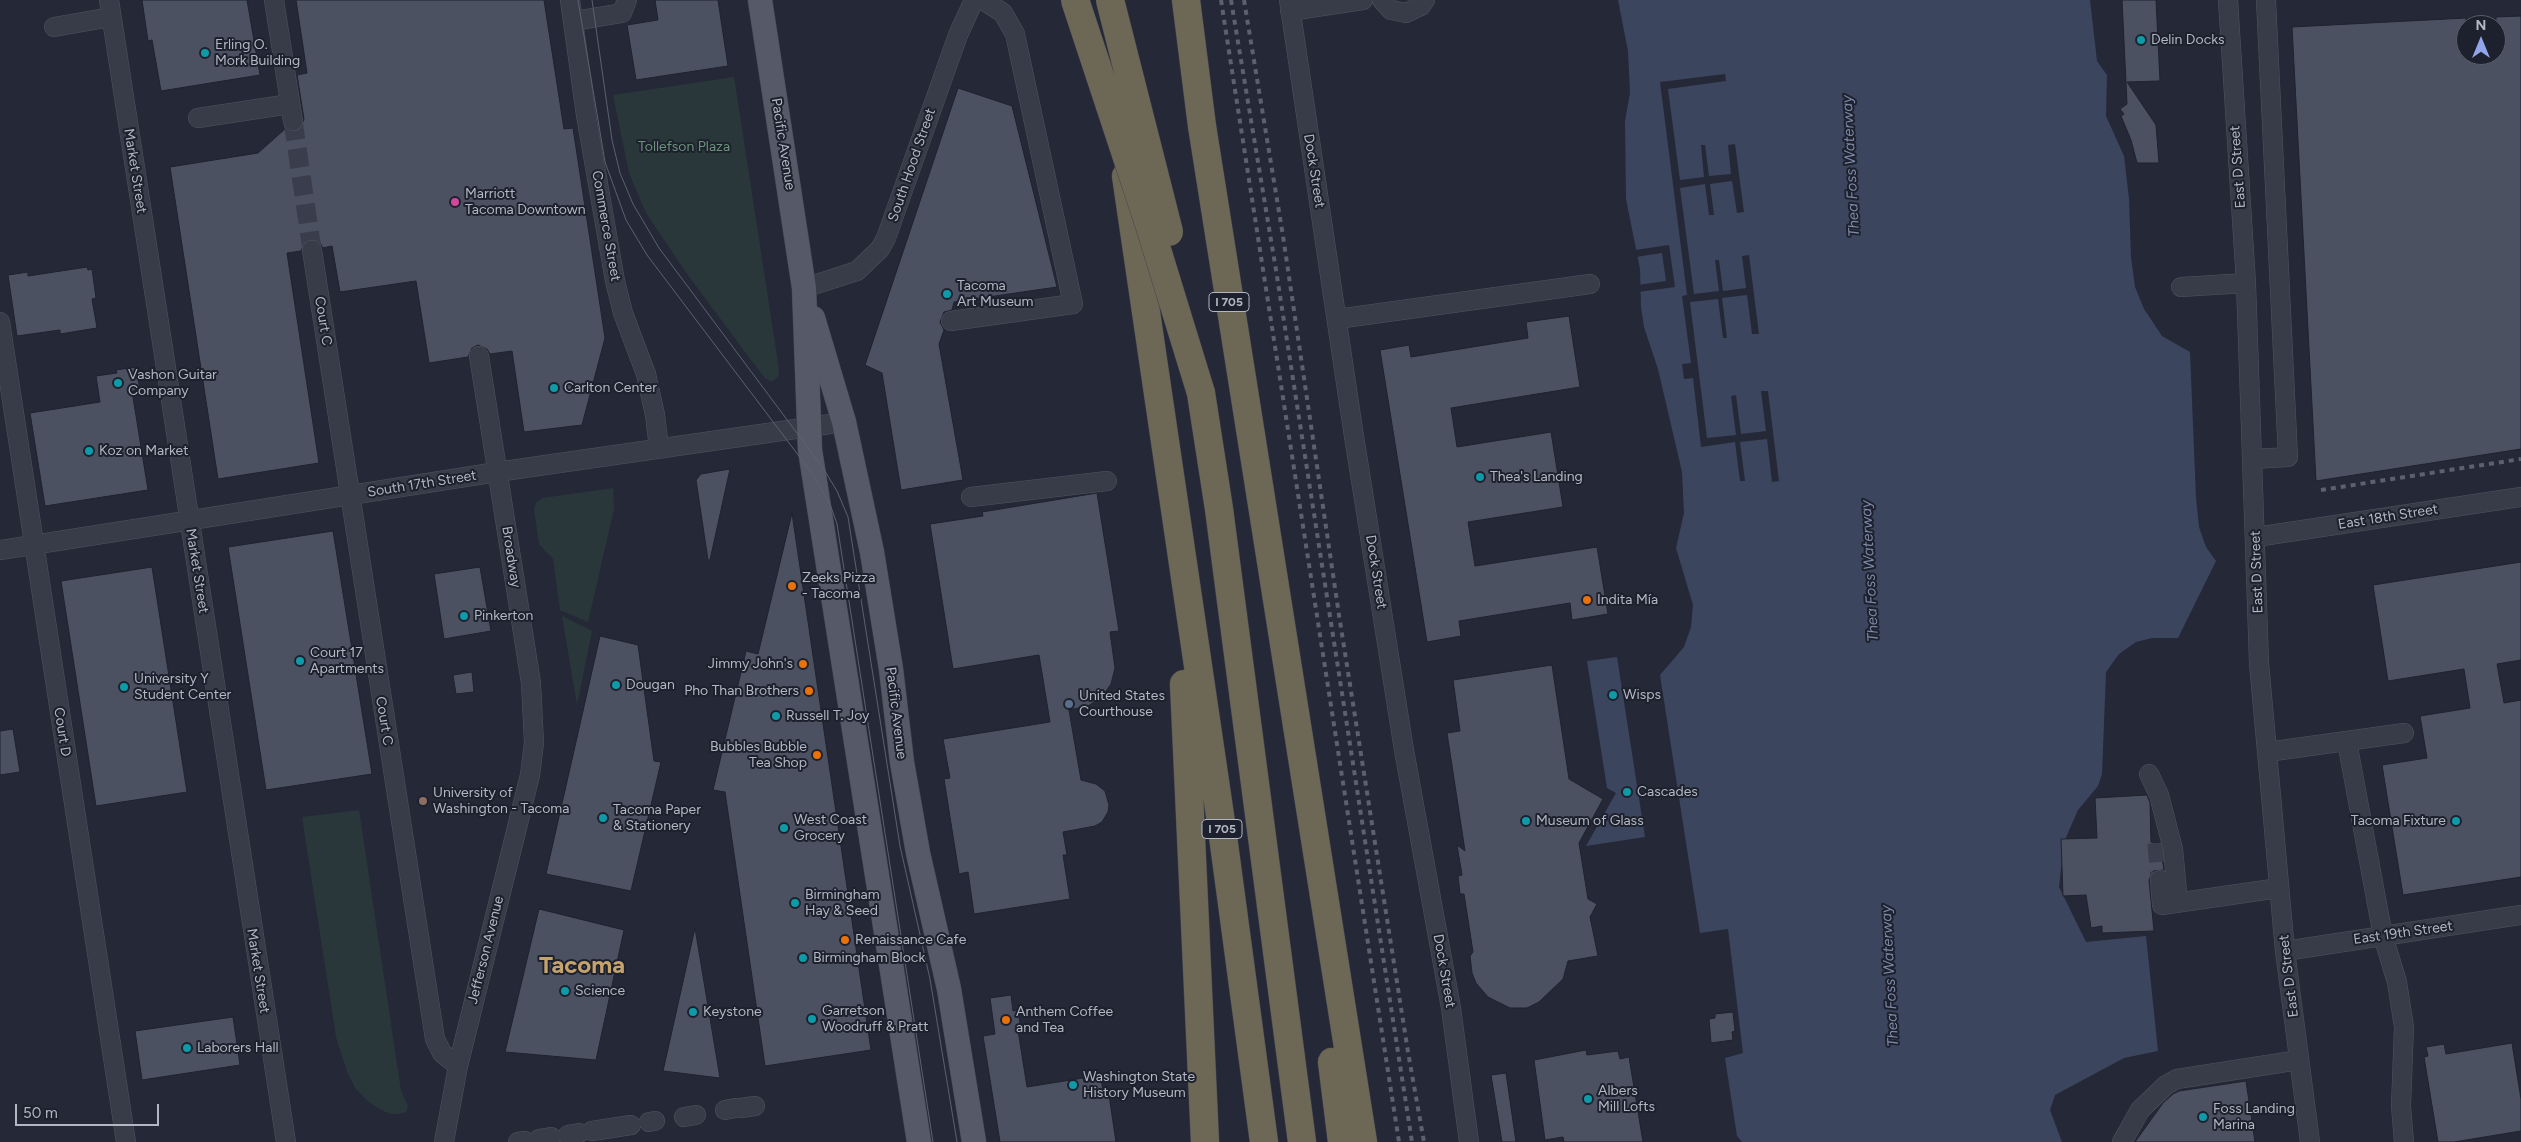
<!DOCTYPE html>
<html>
<head>
<meta charset="utf-8">
<style>
	body { margin:0 }
	#map { position:relative; width:2521px; height:1142px; overflow:hidden; background:#252937; font-family:Figtree,sans-serif }
	canvas { display:block }
	.north { position:absolute; left:2456px; top:15px; width:50px; height:50px; box-sizing:border-box; background:#1d212d; border:1px solid #595d69; border-radius:50%; rotate:0deg; font-size:14px; font-weight:700; line-height:20px; text-align:center; color:#b3b7c4 }
	.north::after { content:''; display:block; margin:auto; width:18px; height:22px; background:#92a5ea; clip-path:polygon(50% 0,100% 100%,50% 72%,0 100%) }
	.scale { position:absolute; left:15px; top:1104px; width:144px; height:22px; box-sizing:border-box; border:2px solid #b3b7c4; border-top:0; padding-left:6px; font-size:15px; line-height:18px; white-space:nowrap; color:#b3b7c4; -webkit-text-stroke:4px #1d212d; paint-order:stroke }
</style>
</head>
<body>
<div id="map">
<canvas width="2521" height="1142"></canvas>
<div class="north">N</div>
<div class="scale">50 m</div>
</div>
<script>
const ctx = document.querySelector('canvas').getContext('2d');
ctx.lineJoin = 'round';
function paint(path, color) { ctx.fillStyle = color; ctx.fill(path, 'evenodd'); }
const poly = rows => new Path2D(rows.map(r => 'M' + r).join(''));
function trace(path, color, width, dash) { ctx.strokeStyle = color; ctx.lineWidth = width; ctx.lineCap = dash ? 'butt' : 'round'; ctx.setLineDash(dash || []); ctx.stroke(path); }
function label(font, color, halo, rows, align = 'center') {
  ctx.font = font + ' Figtree,sans-serif'; ctx.lineWidth = 4; ctx.setLineDash([]); ctx.textBaseline = 'middle'; ctx.strokeStyle = halo; ctx.fillStyle = color; for (const [text, x, y, turn = 0] of rows) {
    ctx.save(); ctx.translate(x, y); ctx.rotate((+turn || 0) * Math.PI / 180); ctx.textAlign = isNaN(turn) ? turn : align; if (halo) ctx.strokeText(text, 0, 0); ctx.fillText(text, 0, 0); ctx.restore();
  }
}
const green = poly([
	[734,77,779,370,778,377,772,382,765,378,748,356,685,271,646,213,629,173,613,95],
	[613,488,614,509,588,622,560,610,553,559,539,544,534,509,536,503,542,498],
	[562,616,592,631,577,705],
	[359,810,401,1091,408,1106,406,1112,399,1114,392,1114,381,1110,369,1102,356,1089,347,1072,336,1037,302,817]
]);
const water = poly([
	[1618,0,2090,0,2097,61,2107,75,2106,116,2124,156,2129,199,2131,257,2135,287,2144,309,2162,336,2190,352,2196,498,2199,527,2206,547,2216,561,2178,638,2152,638,2136,642,2119,654,2106,672,2102,774,2098,786,2078,810,2064,842,2059,887,2086,942,2146,936,2158,1051,2124,1058,2055,1095,2050,1110,2062,1142,1742,1142,1737,1136,1725,1058,1743,1053,1728,929,1700,933,1660,675,1684,647,1691,627,1693,605,1676,548,1684,513,1682,472,1658,369,1644,327,1641,307,1640,269,1626,199,1625,121,1630,93,1628,51],
	[1617,657,1645,837,1586,846,1616,793,1607,788,1587,661]
]);
const pier = poly([
	[1725,74,1726,81,1668,89,1680,180,1704,177,1701,145,1705,145,1709,176,1731,174,1728,145,1735,144,1744,212,1737,213,1732,181,1710,184,1714,215,1709,215,1705,184,1680,188,1694,294,1719,291,1715,260,1719,260,1723,291,1746,288,1742,256,1749,255,1759,334,1752,334,1747,295,1722,298,1727,338,1723,338,1718,299,1690,302,1707,438,1736,435,1731,396,1736,395,1741,434,1766,431,1761,391,1768,391,1779,481,1772,482,1767,439,1740,442,1745,481,1740,481,1735,442,1701,447,1693,378,1684,379,1682,364,1691,363,1682,296,1687,295,1660,82],
	[1669,245,1675,287,1638,292,1638,285,1666,281,1662,253,1636,257,1635,250]
]);
const building = poly([
	[142,0,247,0,260,75,161,91,152,40,148,41,142,0],
	[296,0,544,0,564,129,573,128,605,338,582,425,524,432,512,351,490,354,487,349,478,345,472,348,468,357,429,363,416,281,340,292,332,246,323,248,320,243,311,239,305,242,301,251,287,253,319,463,218,479,170,167,258,153,285,129,294,132,300,129,304,119,297,75,307,73,296,0],
	[655,0,718,0,728,66,636,80,627,25,658,20,655,0],
	[2122,0,2156,0,2160,81,2127,82,2156,125,2159,163,2137,163,2131,140,2121,116,2124,114,2120,109,2127,104,2122,0],
	[2521,16,2521,449,2316,481,2292,27,2466,18,2466,55,2496,55,2496,17,2521,16],
	[958,88,1012,106,1057,287,954,302,952,310,944,312,940,322,944,330,939,344,963,480,901,490,882,373,865,365,958,88],
	[87,267,88,270,92,269,96,298,92,299,97,328,60,334,60,330,17,336,8,275,28,272,28,276,87,267],
	[1569,316,1580,387,1451,408,1457,447,1551,432,1563,507,1468,522,1475,566,1597,547,1608,614,1572,620,1570,603,1459,621,1461,636,1427,642,1380,350,1409,345,1411,357,1528,338,1526,322,1569,316],
	[136,367,140,390,132,391,148,490,45,506,30,413,100,402,96,376,117,373,116,370,136,367],
	[730,469,710,560,708,560,696,480,701,474,730,469],
	[1097,493,1119,631,1110,632,1115,668,1111,684,1102,697,1088,706,1069,710,1081,780,1096,784,1105,791,1109,805,1108,812,1102,822,1095,826,1063,832,1067,855,1063,855,1070,899,974,914,968,872,959,874,944,779,950,778,943,739,1050,722,1039,655,953,669,930,524,983,516,982,512,1097,493],
	[792,513,871,1050,765,1066,725,792,713,790,746,651,758,654,792,513],
	[333,531,372,774,266,790,228,547,333,531],
	[2521,562,2521,660,2497,664,2504,703,2521,700,2521,877,2403,895,2382,765,2427,758,2420,716,2470,708,2464,669,2388,681,2373,585,2521,562],
	[152,567,187,792,96,806,61,581,152,567],
	[480,567,491,631,444,639,434,574,480,567],
	[600,636,638,645,654,761,661,762,631,891,546,874,600,636],
	[1552,665,1569,779,1603,799,1579,843,1588,899,1597,904,1590,917,1598,956,1568,961,1563,979,1539,1002,1527,1008,1510,1008,1488,997,1476,983,1472,973,1470,956,1473,952,1464,894,1460,894,1458,876,1462,875,1457,845,1465,851,1447,733,1460,731,1453,680,1552,665],
	[472,672,474,692,456,694,453,675,472,672],
	[13,729,20,772,0,775,0,731,13,729],
	[2147,795,2150,803,2151,842,2160,844,2164,870,2153,871,2149,880,2154,931,2102,933,2102,926,2091,928,2086,895,2063,896,2061,839,2097,838,2095,798,2147,795],
	[539,909,624,930,596,1060,505,1052,539,909],
	[695,928,720,1078,663,1071,695,928],
	[1011,995,1013,1011,1018,1010,1021,1030,1018,1030,1027,1087,1083,1078,1084,1082,1101,1079,1104,1096,1109,1095,1116,1142,1000,1142,983,1036,995,1034,990,998,1011,995],
	[1733,1012,1735,1031,1732,1032,1733,1040,1711,1043,1709,1019,1715,1018,1715,1014,1733,1012],
	[233,1017,240,1065,142,1080,135,1031,233,1017],
	[2512,1043,2521,1099,2521,1131,2454,1142,2438,1142,2424,1057,2428,1056,2426,1047,2444,1044,2446,1054,2512,1043],
	[1586,1050,1587,1055,1618,1051,1620,1059,1629,1057,1643,1142,1564,1142,1563,1137,1545,1140,1534,1060,1586,1050],
	[1506,1073,1516,1142,1502,1142,1491,1075,1506,1073],
	[2246,1081,2255,1142,2135,1142,2163,1103,2173,1094,2179,1091,2246,1081]
]);
const minorTunnel = poly([
	[293,121,312,250],
	[2157,843,2160,880]
]);
const minor = poly([
	[109,0,286,1142],
	[274,0,293,121],
	[570,0,586,115,615,281,623,313,646,374,655,415,659,448],
	[1289,0,1353,430,1404,750,1451,1008,1469,1142],
	[1382,0,1391,10,1406,13,1421,6,1425,0],
	[2228,0,2246,283,2259,663,2285,951,2310,1142],
	[1290,11,1363,0],
	[574,21,622,13,627,0],
	[54,27,111,17],
	[198,118,290,104],
	[312,250,435,1039,442,1053,458,1066],
	[2181,287,2246,283],
	[804,288,857,271,880,249,886,238,958,35,974,0],
	[1337,319,1590,284],
	[951,321,1073,304,1015,34,1003,13,983,0],
	[0,322,126,1142],
	[2253,459,2288,457,2266,0],
	[971,497,1107,481],
	[2256,537,2521,497],
	[0,550,497,472,844,422],
	[2347,742,2383,936,2397,982,2404,1027,2401,1106,2404,1142],
	[2267,752,2404,733],
	[2149,774,2159,795,2173,849,2178,902],
	[2160,880,2162,905,2279,888],
	[2285,951,2521,915],
	[741,1108,755,1106],
	[725,1110,735,1108],
	[684,1117,696,1115],
	[649,1122,655,1121],
	[592,1131,631,1125],
	[568,1135,579,1133],
	[539,1139,551,1137],
	[444,1142,458,1066,530,775,534,743,531,683,479,356],
	[518,1142,525,1141],
	[2122,1142,2140,1110,2166,1085,2177,1079,2299,1060]
]);
const major = poly([
	[760,0,804,288,810,450,919,1142],
	[813,318,844,422,872,552,891,669,902,762,918,853,949,989,974,1142]
]);
const highway = poly([
	[1186,0,1202,126,1363,1142],
	[1126,176,1222,829,1264,1142],
	[1201,393,1219,509,1302,1142],
	[1184,684,1205,1142],
	[1332,1062,1342,1142]
]);
const tram = poly([
	[578,0,605,162,626,220,647,255,814,476,831,507,837,524,933,1142],
	[592,0,612,140,620,173,633,204,659,248,823,468,837,491,848,517,900,846,930,979,957,1142]
]);
const rail = poly([
	[1221,0,1399,1142],
	[1231,0,1276,270,1412,1142],
	[1244,0,1283,236,1339,615,1408,1052,1424,1142],
	[2321,490,2521,459]
]);
const highwayBridge = poly([
	[1075,0,1150,227,1201,393],
	[1110,0,1169,232]
]);
const markers = [
	[2141,40,5,"#0f9aa8"],
	[205,53,5,"#0f9aa8"],
	[455,202,5,"#d1479c"],
	[947,294,5,"#0f9aa8"],
	[118,383,5,"#0f9aa8"],
	[554,388,5,"#0f9aa8"],
	[89,451,5,"#0f9aa8"],
	[1480,477,5,"#0f9aa8"],
	[792,586,5,"#e8710a"],
	[1587,600,5,"#e8710a"],
	[464,616,5,"#0f9aa8"],
	[300,661,5,"#0f9aa8"],
	[803,664,5,"#e8710a"],
	[616,685,5,"#0f9aa8"],
	[124,687,5,"#0f9aa8"],
	[809,691,5,"#e8710a"],
	[1613,695,5,"#0f9aa8"],
	[1069,704,5,"#5c6f8a"],
	[776,716,5,"#0f9aa8"],
	[817,755,5,"#e8710a"],
	[1627,792,5,"#0f9aa8"],
	[423,801,5,"#8d6e63"],
	[603,818,5,"#0f9aa8"],
	[1526,821,5,"#0f9aa8"],
	[2456,821,5,"#0f9aa8"],
	[784,828,5,"#0f9aa8"],
	[795,903,5,"#0f9aa8"],
	[845,940,5,"#e8710a"],
	[803,958,5,"#0f9aa8"],
	[565,991,5,"#0f9aa8"],
	[693,1012,5,"#0f9aa8"],
	[812,1019,5,"#0f9aa8"],
	[1006,1020,5,"#e8710a"],
	[187,1048,5,"#0f9aa8"],
	[1073,1085,5,"#0f9aa8"],
	[1588,1099,5,"#0f9aa8"],
	[2203,1117,5,"#0f9aa8"]
];
const shields = [
	[1229,302,40],
	[1222,829,40]
];
const shieldNames = [
	["I 705",1229,302],
	["I 705",1222,829]
];
const poiNames = [
	["Delin Docks",2151,40],
	["Erling O.",215,45],
	["Mork Building",215,61],
	["Marriott",465,194],
	["Tacoma Downtown",465,210],
	["Tacoma",957,286],
	["Art Museum",957,302],
	["Vashon Guitar",128,375],
	["Company",128,391],
	["Carlton Center",564,388],
	["Koz on Market",99,451],
	["Thea's Landing",1490,477],
	["Zeeks Pizza",802,578],
	["- Tacoma",802,594],
	["Indita Mía",1597,600],
	["Pinkerton",474,616],
	["Court 17",310,653],
	["Apartments",310,669],
	["Jimmy John's",793,664,"right"],
	["University Y",134,679],
	["Student Center",134,695],
	["Dougan",626,685],
	["Pho Than Brothers",799,691,"right"],
	["Wisps",1623,695],
	["United States",1079,696],
	["Courthouse",1079,712],
	["Russell T. Joy",786,716],
	["Bubbles Bubble",807,747,"right"],
	["Tea Shop",807,763,"right"],
	["Cascades",1637,792],
	["University of",433,793],
	["Washington - Tacoma",433,809],
	["Tacoma Paper",613,810],
	["& Stationery",613,826],
	["West Coast",794,820],
	["Grocery",794,836],
	["Museum of Glass",1536,821],
	["Tacoma Fixture",2446,821,"right"],
	["Birmingham",805,895],
	["Hay & Seed",805,911],
	["Renaissance Cafe",855,940],
	["Birmingham Block",813,958],
	["Science",575,991],
	["Garretson",822,1011],
	["Woodruff & Pratt",822,1027],
	["Keystone",703,1012],
	["Anthem Coffee",1016,1012],
	["and Tea",1016,1028],
	["Laborers Hall",197,1048],
	["Washington State",1083,1077],
	["History Museum",1083,1093],
	["Albers",1598,1091],
	["Mill Lofts",1598,1107],
	["Foss Landing",2213,1109],
	["Marina",2213,1125]
];
const streetNames = [
	["Pacific Avenue",783,144,81],
	["South Hood Street",912,165,-71],
	["East D Street",2238,167,-94],
	["Market Street",135,171,81],
	["Dock Street",1314,171,81],
	["Commerce Street",606,226,80],
	["Court C",323,321,81],
	["South 17th Street",422,484,-9],
	["East 18th Street",2388,517,-9],
	["Broadway",511,557,81],
	["Market Street",197,571,81],
	["Dock Street",1376,572,81],
	["East D Street",2257,572,-92],
	["Pacific Avenue",896,713,83],
	["Court C",384,721,81],
	["Court D",62,732,81],
	["East 19th Street",2403,933,-8],
	["Jefferson Avenue",486,950,-76],
	["Market Street",258,971,81],
	["Dock Street",1444,971,80],
	["East D Street",2289,976,-97]
];
const parkNames = [
	["Tollefson Plaza",684,147]
];
const waterNames = [
	["Thea Foss Waterway",1851,166,-93],
	["Thea Foss Waterway",1870,571,-93],
	["Thea Foss Waterway",1890,976,-93]
];
const townNames = [
	["Tacoma",582,966]
];
paint(green, '#29373b');
paint(water, '#3c455e');
paint(pier, '#252937');
paint(building, '#4b5161');
trace(building, '#1f232f', 1);
trace(minorTunnel, '#3a3e4c', 19, [19, 9]);
trace(minor, '#505460', 20);
trace(major, '#414551', 25);
trace(highway, '#404450', 29);
trace(minor, '#383c48', 19);
trace(major, '#565a68', 24);
trace(highway, '#6d6856', 28);
trace(tram, '#5c6170', 1);
trace(rail, '#5c6170', 4, [5, 5]);
trace(highwayBridge, '#404450', 29, []);
trace(highwayBridge, '#6d6856', 28);
for (const [x, y, r, color] of markers) { const dot = new Path2D(); dot.arc(x, y, r, 0, 2 * Math.PI); ctx.fillStyle = color; ctx.fill(dot); trace(dot, '#1d212d', 2); }
for (const [x, y, w] of shields) { const box = new Path2D(); box.roundRect(x - w / 2, y - 9.5, w, 19, 4); ctx.fillStyle = '#1d212d'; ctx.fill(box); trace(box, '#b3b7c4', 1); }
label('bold 12px', '#b3b7c4', null, shieldNames);
label('14px', '#b3b7c4', '#1d212d', poiNames, 'left');
label('14px', '#b3b7c4', '#1d212d', streetNames);
label('14px', '#6d927b', '#1d212d', parkNames);
label('italic 15px', '#7e89a9', '#1d212d', waterNames);
label('bold 24px', '#c6a26c', '#1d212d', townNames);
</script>
</body>
</html>
